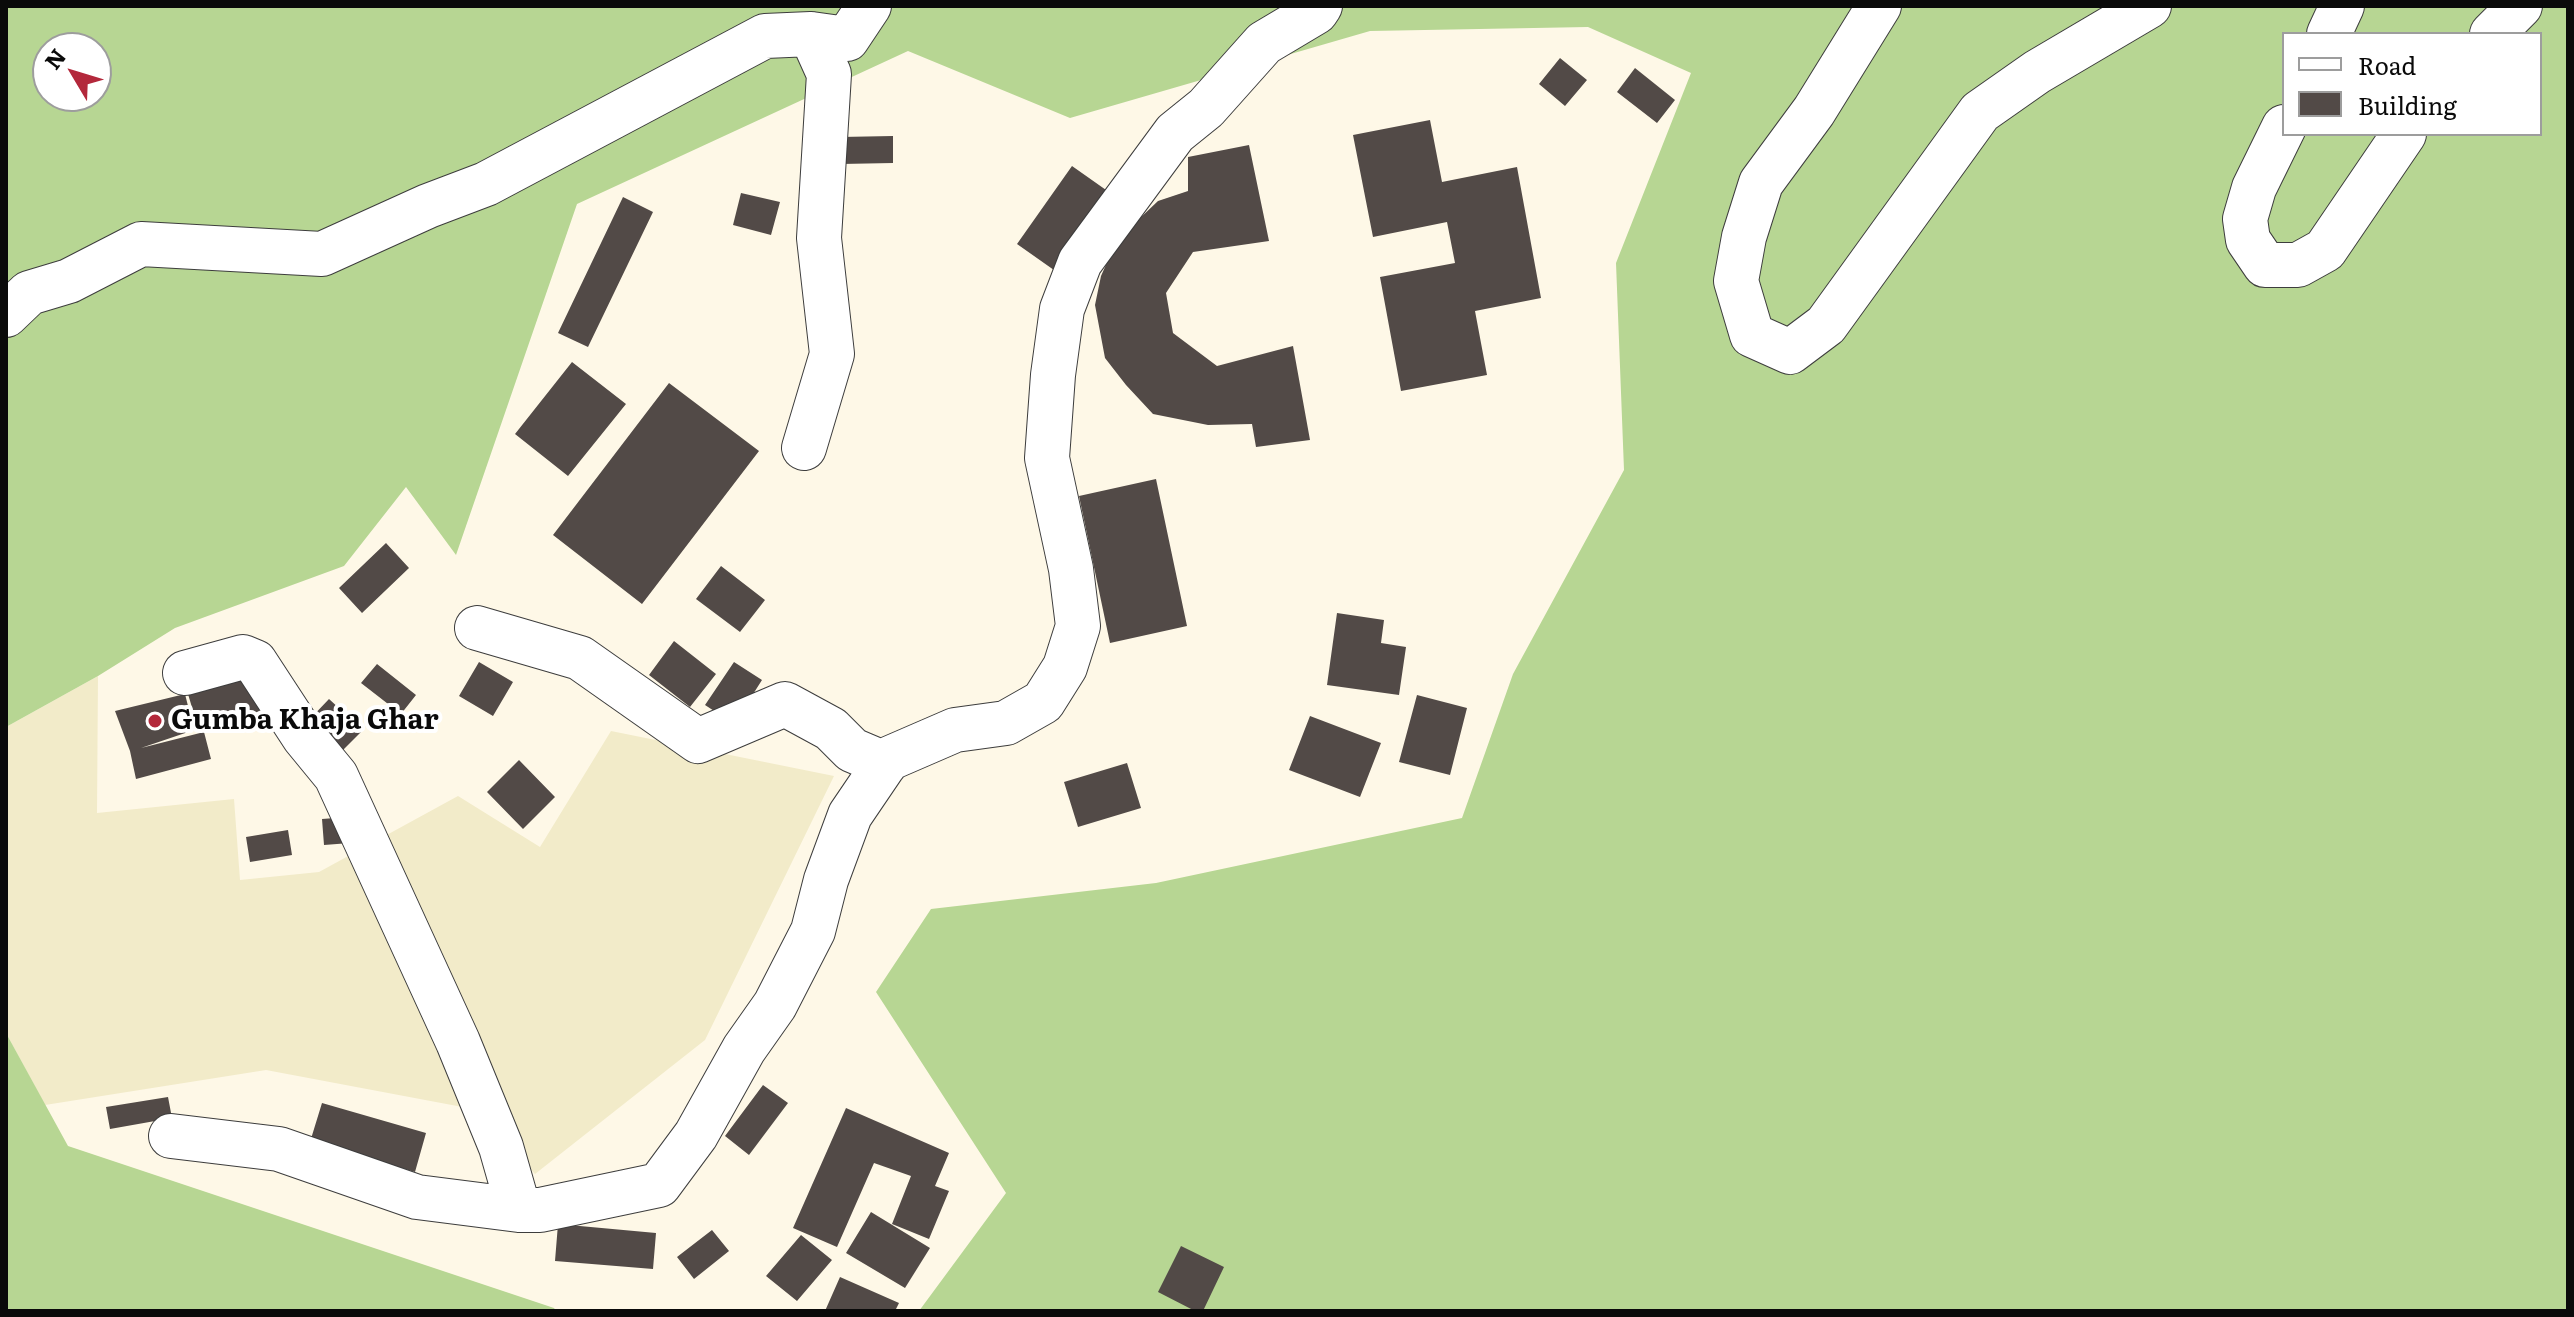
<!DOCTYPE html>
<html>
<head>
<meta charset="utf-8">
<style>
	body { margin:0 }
	#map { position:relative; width:2574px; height:1317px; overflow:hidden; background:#fef8e7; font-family:Literata,serif }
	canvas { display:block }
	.frame { position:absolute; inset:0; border:8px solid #0a0a0a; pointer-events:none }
	.legend { position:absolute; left:2282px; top:32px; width:260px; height:104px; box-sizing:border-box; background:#fff; border:2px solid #9d9d9d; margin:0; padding:10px 14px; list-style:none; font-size:24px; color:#0a0a0a }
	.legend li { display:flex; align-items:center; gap:16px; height:40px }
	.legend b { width:40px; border:2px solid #9d9d9d }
	.north { position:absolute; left:32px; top:32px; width:80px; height:80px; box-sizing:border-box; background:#fff; border:2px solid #9d9d9d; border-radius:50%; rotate:308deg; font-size:22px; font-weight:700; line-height:32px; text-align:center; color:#0a0a0a }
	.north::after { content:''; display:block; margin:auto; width:28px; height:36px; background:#b3283b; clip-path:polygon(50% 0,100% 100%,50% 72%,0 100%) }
</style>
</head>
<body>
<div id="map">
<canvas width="2574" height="1317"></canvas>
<div class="frame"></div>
<ul class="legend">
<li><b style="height:10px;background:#fff"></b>Road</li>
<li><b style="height:22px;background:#524a47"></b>Building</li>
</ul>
<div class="north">N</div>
</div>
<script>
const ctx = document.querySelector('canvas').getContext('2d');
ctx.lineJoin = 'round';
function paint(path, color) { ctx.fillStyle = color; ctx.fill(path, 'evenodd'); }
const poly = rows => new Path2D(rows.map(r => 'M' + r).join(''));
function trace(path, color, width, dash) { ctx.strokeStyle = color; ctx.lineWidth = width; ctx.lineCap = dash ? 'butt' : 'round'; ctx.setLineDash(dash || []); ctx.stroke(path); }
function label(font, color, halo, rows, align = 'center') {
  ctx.font = font + ' Literata,serif'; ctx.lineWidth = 8; ctx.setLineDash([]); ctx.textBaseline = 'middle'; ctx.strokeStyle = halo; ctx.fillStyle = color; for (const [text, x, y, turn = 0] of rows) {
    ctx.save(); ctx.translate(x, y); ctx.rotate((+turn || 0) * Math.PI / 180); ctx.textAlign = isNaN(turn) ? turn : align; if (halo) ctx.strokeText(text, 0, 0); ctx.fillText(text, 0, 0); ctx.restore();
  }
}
const farmland = poly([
	[98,676,97,813,234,799,240,880,319,872,458,796,540,847,611,731,834,776,705,1040,535,1174,473,1109,266,1070,45,1105,6,1033,6,727]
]);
const forest = poly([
	[6,6,2568,6,2568,1311,919,1311,1006,1193,876,992,931,909,1156,883,1462,818,1513,674,1624,470,1616,263,1691,73,1588,27,1370,31,1070,118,908,51,577,204,456,555,406,487,344,566,175,628,98,676,6,727],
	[2284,34,2540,34,2540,134,2284,134],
	[48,48,96,48,96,96,48,96],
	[6,1033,68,1146,554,1308,556,1311,6,1311]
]);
const building = poly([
	[1560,58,1587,80,1565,106,1539,84],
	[1635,68,1675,100,1657,123,1617,92],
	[1430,120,1442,182,1517,167,1541,298,1475,311,1487,375,1401,391,1380,277,1455,263,1447,222,1373,237,1353,135],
	[893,136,893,163,841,164,840,137],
	[1249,145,1269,241,1193,252,1166,293,1173,333,1217,366,1293,346,1310,440,1256,447,1252,424,1208,425,1153,414,1126,385,1105,358,1095,305,1101,276,1117,240,1158,201,1188,191,1188,157],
	[1072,166,1116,197,1061,275,1017,244],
	[741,193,780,202,771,235,733,225],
	[623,197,653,212,588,347,558,333],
	[572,362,626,404,568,476,515,434],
	[669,383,759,451,642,604,553,535],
	[1156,479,1187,626,1110,643,1079,496],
	[386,543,409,568,362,613,339,588],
	[721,566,765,600,740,632,696,599],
	[1337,613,1384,620,1381,643,1406,647,1399,695,1327,685],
	[674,641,716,674,690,707,649,675],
	[479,662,513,682,493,716,459,696],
	[734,662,762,680,734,724,705,705],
	[377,664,416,695,401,714,361,683],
	[249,674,261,711,199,731,188,694],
	[185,694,194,730,141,748,204,732,211,759,136,779,130,751,115,711],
	[1417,695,1467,708,1450,775,1399,762],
	[329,699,363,730,341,752,308,721],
	[1310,716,1381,743,1360,797,1289,770],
	[519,760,555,797,523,829,487,792],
	[1127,763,1141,808,1078,827,1064,782],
	[348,817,350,843,324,845,322,819],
	[288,830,292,855,250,862,246,837],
	[763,1085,788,1103,749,1155,725,1136],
	[168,1097,172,1118,110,1129,106,1107],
	[322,1103,426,1133,415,1172,310,1142],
	[846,1108,949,1153,935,1186,949,1191,929,1239,892,1224,911,1176,874,1163,837,1247,793,1228],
	[871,1212,930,1248,905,1288,846,1253],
	[558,1224,656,1233,653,1269,555,1261],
	[712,1230,729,1251,694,1279,677,1257],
	[801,1235,832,1260,797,1301,766,1276],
	[1181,1246,1224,1267,1203,1311,1195,1311,1158,1292],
	[840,1277,899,1303,895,1311,825,1311]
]);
const minor = poly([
	[1879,6,1814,111,1761,183,1744,237,1736,281,1752,335,1790,352,1826,325,1980,112,2037,72,2149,6],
	[2329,34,2342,6],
	[2492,34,2520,6],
	[2284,127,2254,188,2245,219,2248,240,2265,265,2298,265,2325,250,2404,134],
	[6,315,29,293,69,281,141,244,322,254,428,206,486,184,765,36,811,34,847,39,869,6],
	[804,448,832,354,819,238,829,74,811,34],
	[477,628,580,658,698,741,785,704,831,729,852,750,885,764],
	[185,673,243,657,255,662,304,737,336,776,458,1042,501,1147,519,1210],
	[171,1136,279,1149,417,1197,519,1210,540,1210,659,1185,696,1135,744,1049,775,1005,813,931,826,880,850,815,888,759,955,730,1006,723,1043,702,1065,667,1078,626,1071,569,1047,458,1053,375,1062,309,1080,262,1175,133,1206,108,1264,43,1316,12,1320,6]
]);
const markers = [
	[155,721,8,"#b3283b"]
];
const poiNames = [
	["Gumba Khaja Ghar",171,721]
];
paint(farmland, '#f2ebc9');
paint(forest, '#b7d693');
paint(building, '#524a47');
trace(minor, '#3d3d3d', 46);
trace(minor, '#fff', 44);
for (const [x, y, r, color] of markers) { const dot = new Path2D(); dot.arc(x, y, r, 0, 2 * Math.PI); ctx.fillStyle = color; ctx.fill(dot); trace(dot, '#fff', 3); }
label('bold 28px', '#0a0a0a', '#fff', poiNames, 'left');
</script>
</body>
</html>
